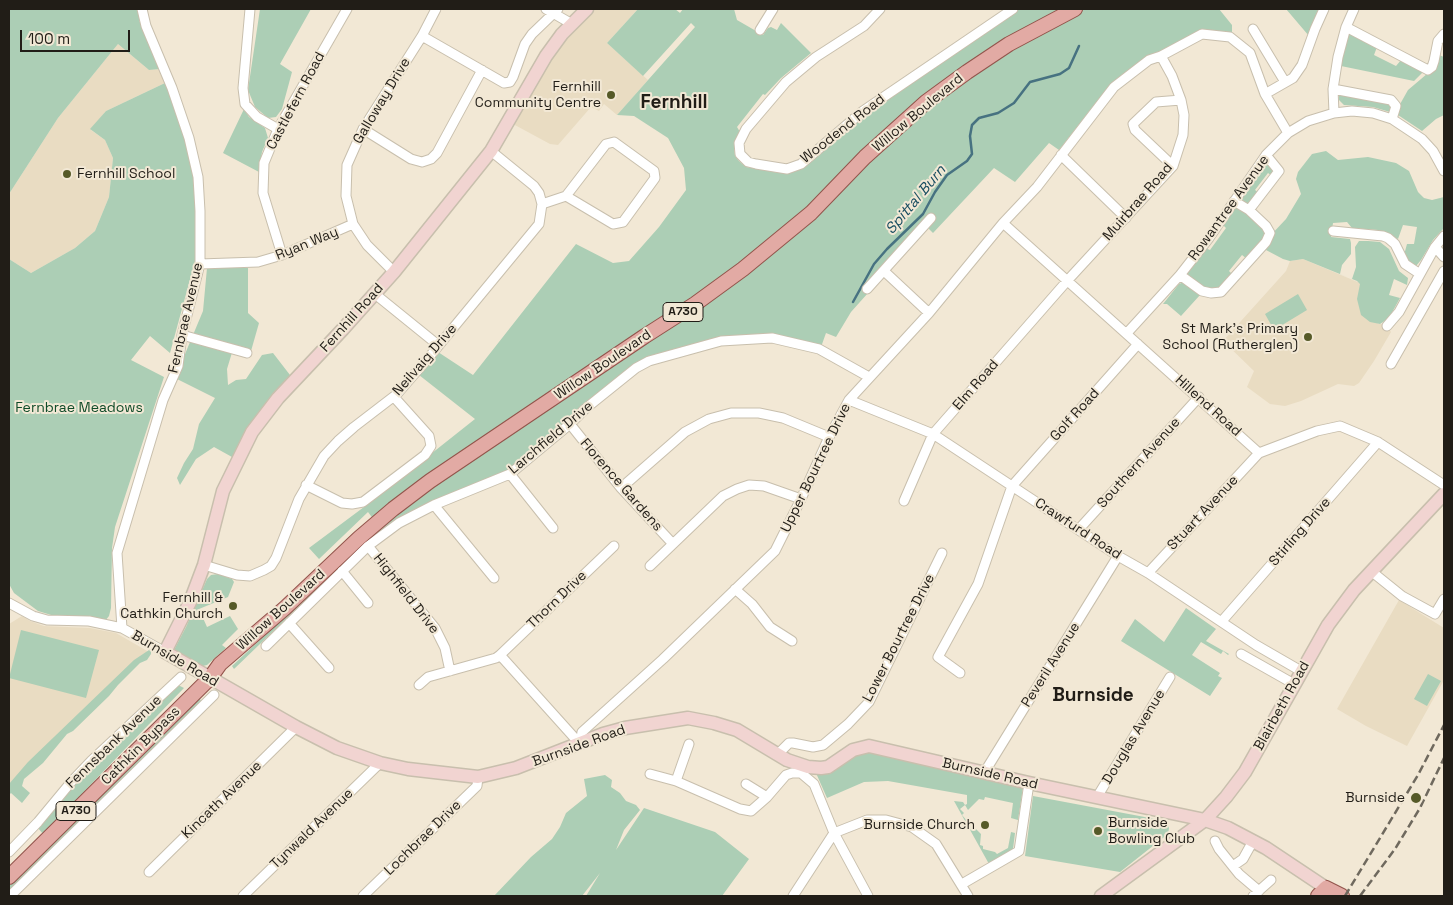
<!DOCTYPE html>
<html>
<head>
<meta charset="utf-8">
<style>
	body { margin:0 }
	#map { position:relative; width:1453px; height:905px; overflow:hidden; background:#f2e8d5; font-family:"Space Grotesk",sans-serif }
	canvas { display:block }
	.frame { position:absolute; inset:0; border:10px solid #211d17; pointer-events:none }
	.scale { position:absolute; left:20px; top:30px; width:110px; height:22px; box-sizing:border-box; border:2px solid #211d17; border-top:0; padding-left:6px; font-size:15px; line-height:18px; white-space:nowrap; color:#211d17; -webkit-text-stroke:4px #f2e8d5; paint-order:stroke }
</style>
</head>
<body>
<div id="map">
<canvas width="1453" height="905"></canvas>
<div class="frame"></div>
<div class="scale">100 m</div>
</div>
<script>
const ctx = document.querySelector('canvas').getContext('2d');
ctx.lineJoin = 'round';
function paint(path, color) { ctx.fillStyle = color; ctx.fill(path, 'evenodd'); }
const poly = rows => new Path2D(rows.map(r => 'M' + r).join(''));
function trace(path, color, width, dash) { ctx.strokeStyle = color; ctx.lineWidth = width; ctx.lineCap = dash ? 'butt' : 'round'; ctx.setLineDash(dash || []); ctx.stroke(path); }
function label(font, color, halo, rows, align = 'center') {
  ctx.font = font + ' "Space Grotesk",sans-serif'; ctx.lineWidth = 4; ctx.setLineDash([]); ctx.textBaseline = 'middle'; ctx.strokeStyle = halo; ctx.fillStyle = color; for (const [text, x, y, turn = 0] of rows) {
    ctx.save(); ctx.translate(x, y); ctx.rotate((+turn || 0) * Math.PI / 180); ctx.textAlign = isNaN(turn) ? turn : align; if (halo) ctx.strokeText(text, 0, 0); ctx.fillText(text, 0, 0); ctx.restore();
  }
}
const built = poly([
	[594,9,638,9,607,43,648,80,617,115,604,104,599,111,591,107,558,145,550,144,513,124,545,65,574,27],
	[118,44,149,70,160,69,165,83,106,111,91,130,105,140,113,158,109,197,95,231,75,248,31,273,9,259,9,194,58,118],
	[1303,259,1360,283,1378,324,1386,324,1391,332,1374,361,1359,383,1354,386,1338,384,1301,401,1285,406,1270,404,1247,387,1254,371,1223,341,1286,271,1290,261],
	[1399,600,1444,628,1444,680,1407,746,1366,726,1337,709],
	[22,616,30,621,44,626,90,628,116,633,149,652,9,786,9,624]
]);
const green = poly([
	[9,9,140,9,139,20,160,69,149,70,118,44,58,118,9,194],
	[260,9,311,9,280,64,292,72,282,109,276,117,268,118,255,107,248,90],
	[638,9,675,9,680,13,683,9,734,9,737,20,763,35,768,28,771,27,777,30,781,23,811,53,781,78,765,95,763,94,737,127,740,132,734,146,735,156,739,161,746,167,780,173,792,172,800,168,867,113,1018,9,1219,9,1232,25,1232,35,1212,32,1121,77,1101,96,1059,150,1049,143,1015,182,994,168,933,233,929,229,929,225,863,289,868,293,851,312,836,337,826,333,821,347,784,337,760,334,717,340,646,358,516,465,492,480,408,515,340,567,234,669,232,666,380,528,368,512,319,559,309,548,364,507,475,419,419,375,438,352,473,375,576,244,613,263,629,261,659,227,686,190,684,168,668,138,634,116,617,115,695,27,691,23,643,76,607,43],
	[1286,9,1321,9,1309,36],
	[1350,34,1377,47,1374,55,1396,66,1401,60,1423,72,1414,81,1341,66,1346,38],
	[1439,55,1444,57,1444,115,1436,119,1422,131,1398,115,1399,106,1408,90,1434,68],
	[165,83,198,154,195,261,170,353,150,336,131,360,164,377,115,527,112,548,111,608,109,616,105,621,61,618,38,611,14,593,9,584,9,259,31,273,75,248,95,231,109,197,113,158,105,140,90,129,106,111],
	[1339,93,1373,101,1392,105,1390,112,1373,107,1344,105,1339,100],
	[244,109,249,117,265,128,268,138,262,152,259,172,223,153],
	[1326,151,1338,160,1368,157,1396,163,1409,171,1418,192,1424,198,1432,200,1444,197,1444,228,1433,240,1421,260,1416,266,1409,265,1404,255,1407,244,1414,244,1417,227,1403,225,1398,239,1378,230,1352,228,1347,222,1333,223,1331,237,1350,239,1351,243,1351,254,1342,265,1340,274,1352,279,1356,267,1355,247,1359,241,1368,241,1380,242,1389,249,1399,271,1408,278,1407,285,1394,279,1389,295,1400,298,1389,318,1380,324,1370,322,1361,315,1357,299,1360,284,1357,281,1303,259,1290,261,1283,259,1266,250,1266,246,1270,236,1286,219,1301,194,1296,179,1298,172,1312,154],
	[1265,163,1270,164,1274,171,1272,176,1268,173,1255,190,1259,193,1248,205,1241,201,1241,196],
	[1237,207,1263,226,1267,234,1247,259,1242,255,1229,271,1233,275,1220,289,1207,290,1187,276,1187,273,1205,248,1210,250,1226,228,1223,225,1233,208],
	[207,268,248,268,248,313,259,323,251,351,234,346,227,369,228,385,236,380,246,379,262,355,273,353,290,375,254,420,232,457,214,447,196,459,180,485,177,478,184,463,193,449,199,424,215,398,175,378,203,311],
	[1184,282,1200,295,1181,316,1167,304,1163,304,1179,284],
	[1298,294,1307,310,1274,330,1265,314],
	[218,574,232,579,234,582,228,597,199,609,207,627,230,616,238,629,222,645,226,648,207,665,203,666,175,651,175,648,186,627,207,579,211,575],
	[1186,608,1216,629,1206,641,1229,654,1228,655,1223,651,1221,654,1201,642,1192,655,1220,673,1218,676,1222,678,1210,696,1121,641,1135,619,1164,642],
	[21,630,99,650,86,698,9,678],
	[149,650,151,651,151,654,147,660,140,663,118,685,109,696,73,731,67,734,43,763,24,779,22,786,30,793,22,803,11,793,9,795,9,784,28,762,134,660],
	[1428,674,1441,681,1427,706,1414,699],
	[176,686,180,686,184,688,43,834,38,828,83,773],
	[199,697,201,701,9,892,9,886],
	[874,752,1023,788,1018,820,1011,818,1013,803,985,797,984,800,979,799,968,810,965,805,960,809,964,813,962,815,973,828,975,828,981,834,980,845,983,846,983,849,995,852,997,854,1008,848,1011,832,1015,833,1013,849,989,864,954,801,963,802,965,805,967,804,967,795,888,781,864,782,827,798,816,773,851,756],
	[605,775,612,780,611,787,620,793,626,801,636,805,640,810,624,830,616,850,644,808,715,832,749,859,722,896,586,896,600,873,582,896,494,896,531,857,552,839,560,827,566,813,587,796,584,779],
	[1033,796,1166,821,1169,828,1168,834,1120,872,1025,856]
]);
const stream = poly([
	[853,302,874,264,887,249,923,214,935,192,947,175,967,161,972,154,970,136,972,125,979,118,998,113,1014,103,1030,82,1060,74,1069,68,1079,46]
]);
const street = poly([
	[250,9,243,88,245,104,257,117,278,129],
	[546,9,572,24],
	[880,9,864,26,816,57,786,82,746,129,739,143,740,154,748,162,756,164,787,169,801,164,863,111,1013,9],
	[1346,27,1428,70,1432,67,1434,61,1438,41,1444,34],
	[1253,29,1285,82],
	[760,30,773,9],
	[422,36,504,83,510,82,513,77,525,44,532,34,558,9],
	[1333,89,1391,100,1396,106,1392,119],
	[1265,94,1293,78,1302,65,1315,29,1324,9],
	[1334,113,1333,89,1338,57,1346,27,1354,9],
	[363,129,411,159,422,162,431,159,437,153,482,70],
	[1061,155,1126,218],
	[1173,166,1135,130,1133,124,1156,102,1181,100],
	[542,204,566,196,606,144,614,142,654,171,655,178,623,222,613,224,566,196],
	[1249,210,1279,171,1266,155],
	[1003,223,1259,453],
	[1333,231,1383,236,1388,238,1395,244,1405,264,1420,274],
	[1435,247,1444,257],
	[282,255,263,193,264,163,278,129,347,9],
	[200,264,258,262,282,255,353,224],
	[884,271,929,313],
	[394,272,367,245,353,224,346,196,347,165,363,129,422,36,436,9],
	[1180,275,1202,291,1211,293,1221,292,1266,242,1270,233,1266,226,1249,210,1234,201],
	[867,289,931,218],
	[375,294,438,345],
	[1387,326,1399,312,1435,247,1444,236],
	[1127,333,1180,275,1209,238,1266,155,1288,133,1308,121,1334,113,1352,111,1373,113,1392,119,1422,139,1433,151,1444,171],
	[182,335,247,353],
	[1391,364,1444,271],
	[849,400,933,434,1118,556,1148,573,1256,645,1301,671],
	[570,424,621,488,673,544],
	[510,474,553,528],
	[306,485,342,503,352,504,363,502,425,455,431,446,429,436,394,397],
	[621,488,685,432,709,419,731,413,759,413,783,418,829,437],
	[904,501,933,434,1067,281,1173,166,1183,135,1184,115,1181,100,1172,76,1161,56],
	[434,505,494,578],
	[1079,529,1199,397],
	[368,546,435,628,445,648,450,671],
	[204,565,237,575,250,576,264,570,271,566,276,558,299,499,324,456,338,441,354,427,397,394,430,356,539,224,542,204,539,193,534,186,491,151],
	[650,566,723,496,737,489,749,485,764,486,801,499],
	[342,571,368,603],
	[1371,571,1402,596,1435,614,1444,599],
	[1148,573,1259,453,1317,431,1340,426,1378,442,1444,485],
	[735,589,752,604,770,627,792,641],
	[9,603,33,616,47,620,89,621,122,628,165,652],
	[1222,621,1378,442],
	[289,623,329,668],
	[122,628,117,553,163,400,178,366,182,335,200,264,200,211,198,177,189,138,172,88,146,26,142,9],
	[266,646,368,546,399,523,434,505,510,474,570,424,585,409,636,368,649,361,721,341,772,338,819,349,869,377],
	[1241,654,1294,684],
	[500,655,614,546],
	[960,673,938,657,978,584,1012,486,1138,344],
	[419,685,428,677,496,658,500,655,580,744],
	[580,744,582,732,663,659,775,551,801,499,829,437,849,400,929,313,1003,223,1037,187,1114,87,1149,60,1161,56,1202,34,1230,37,1250,53,1265,94,1288,133],
	[777,755,789,743,793,743,813,747,823,745,848,724,869,702,942,553],
	[984,773,1118,556],
	[650,774,676,781,740,809,751,811,767,797,786,775,792,773,801,773,814,784,834,833,868,896],
	[676,781,689,744],
	[746,784,767,797],
	[1097,797,1170,677],
	[1215,841,1219,849,1239,874,1259,891],
	[9,852,38,822,72,781,91,761,181,677],
	[1233,866,1243,859,1253,841],
	[149,872,296,727],
	[962,884,1019,851,1029,783],
	[10,896,214,695],
	[243,896,380,763],
	[363,896,477,786,478,777],
	[793,896,834,833,867,820,886,820,912,827,936,844,968,896],
	[1253,896,1271,880]
]);
const secondary = poly([
	[587,9,562,34,546,56,491,151,394,272,343,329,278,398,252,432,223,491,204,565,190,602,165,652,296,727,337,748,380,763,408,769,478,777,516,768,603,734,625,728,688,718,714,723,737,730,787,760,808,767,821,768,828,767,853,750,869,746,1029,783,1205,820,1228,828,1266,848,1326,888],
	[1101,896,1205,820,1226,797,1245,772,1328,625,1354,590,1444,494]
]);
const primary = poly([
	[9,877,210,678,220,664,285,608,359,538,393,509,430,481,645,336,695,304,743,269,811,213,865,157,926,102,967,72,1009,44,1075,9],
	[1318,896,1326,888,1342,896]
]);
const rail = poly([
	[1345,896,1418,775,1444,725],
	[1360,896,1395,849,1420,808,1444,758]
]);
const markers = [
	[611,95,5,"#565a28"],
	[67,174,5,"#565a28"],
	[1308,337,5,"#565a28"],
	[233,606,5,"#565a28"],
	[1416,798,6,"#565a28"],
	[985,825,5,"#565a28"],
	[1098,831,5,"#565a28"]
];
const shields = [
	[683,312,40],
	[76,811,40]
];
const shieldNames = [
	["A730",683,312],
	["A730",76,811]
];
const poiNames = [
	["Fernhill",601,87],
	["Community Centre",601,103],
	["Fernhill School",77,174,"left"],
	["St Mark's Primary",1298,329],
	["School (Rutherglen)",1298,345],
	["Fernhill &",223,598],
	["Cathkin Church",223,614],
	["Burnside",1405,798],
	["Burnside",1108,823,"left"],
	["Bowling Club",1108,839,"left"],
	["Burnside Church",975,825]
];
const streetNames = [
	["Castlefern Road",296,101,-62],
	["Galloway Drive",382,101,-59],
	["Willow Boulevard",918,113,-40],
	["Woodend Road",843,129,-38],
	["Muirbrae Road",1138,202,-49],
	["Rowantree Avenue",1229,208,-54],
	["Ryan Way",307,244,-22],
	["Fernbrae Avenue",186,318,-77],
	["Fernhill Road",352,318,-48],
	["Neilvaig Drive",425,360,-49],
	["Willow Boulevard",603,365,-34],
	["Elm Road",976,385,-49],
	["Hillend Road",1208,406,42],
	["Golf Road",1075,415,-48],
	["Larchfield Drive",551,438,-40],
	["Southern Avenue",1139,463,-48],
	["Upper Bourtree Drive",816,468,-64],
	["Florence Gardens",621,485,49],
	["Stuart Avenue",1203,513,-47],
	["Crawfurd Road",1078,529,33],
	["Stirling Drive",1300,532,-49],
	["Highfield Drive",406,594,52],
	["Thorn Drive",557,600,-44],
	["Willow Boulevard",281,610,-42],
	["Lower Bourtree Drive",899,638,-63],
	["Burnside Road",175,659,30],
	["Peveril Avenue",1051,665,-58],
	["Blairbeth Road",1282,706,-61],
	["Douglas Avenue",1134,737,-59],
	["Fennsbank Avenue",114,742,-44],
	["Cathkin Bypass",141,746,-45],
	["Burnside Road",579,746,-20],
	["Burnside Road",990,774,13],
	["Kincath Avenue",222,800,-44],
	["Tynwald Avenue",312,829,-44],
	["Lochbrae Drive",423,838,-44]
];
const parkNames = [
	["Fernbrae Meadows",79,408]
];
const waterNames = [
	["Spittal Burn",916,200,-50]
];
const districtNames = [
	["Fernhill",674,103],
	["Burnside",1093,696]
];
paint(built, '#e9dcc2');
paint(green, '#acceb5');
trace(stream, '#477281', 2.5);
trace(street, '#c8bfad', 11);
trace(secondary, '#c8bfad', 15);
trace(primary, '#92544b', 16);
trace(street, '#fff', 9);
trace(secondary, '#f1d4d1', 12);
trace(primary, '#e2aaa4', 14);
trace(rail, '#6f695e', 2.5, [8, 4]);
for (const [x, y, r, color] of markers) { const dot = new Path2D(); dot.arc(x, y, r, 0, 2 * Math.PI); ctx.fillStyle = color; ctx.fill(dot); trace(dot, '#f2e8d5', 2); }
for (const [x, y, w] of shields) { const box = new Path2D(); box.roundRect(x - w / 2, y - 9.5, w, 19, 4); ctx.fillStyle = '#f2e8d5'; ctx.fill(box); trace(box, '#211d17', 1); }
label('bold 12px', '#211d17', null, shieldNames);
label('14px', '#211d17', '#f2e8d5', poiNames, 'right');
label('14px', '#211d17', '#f2e8d5', streetNames);
label('14px', '#0f4b28', '#f2e8d5', parkNames);
label('italic 15px', '#184d60', '#f2e8d5', waterNames);
label('bold 19px', '#211d17', '#f2e8d5', districtNames);
</script>
</body>
</html>
